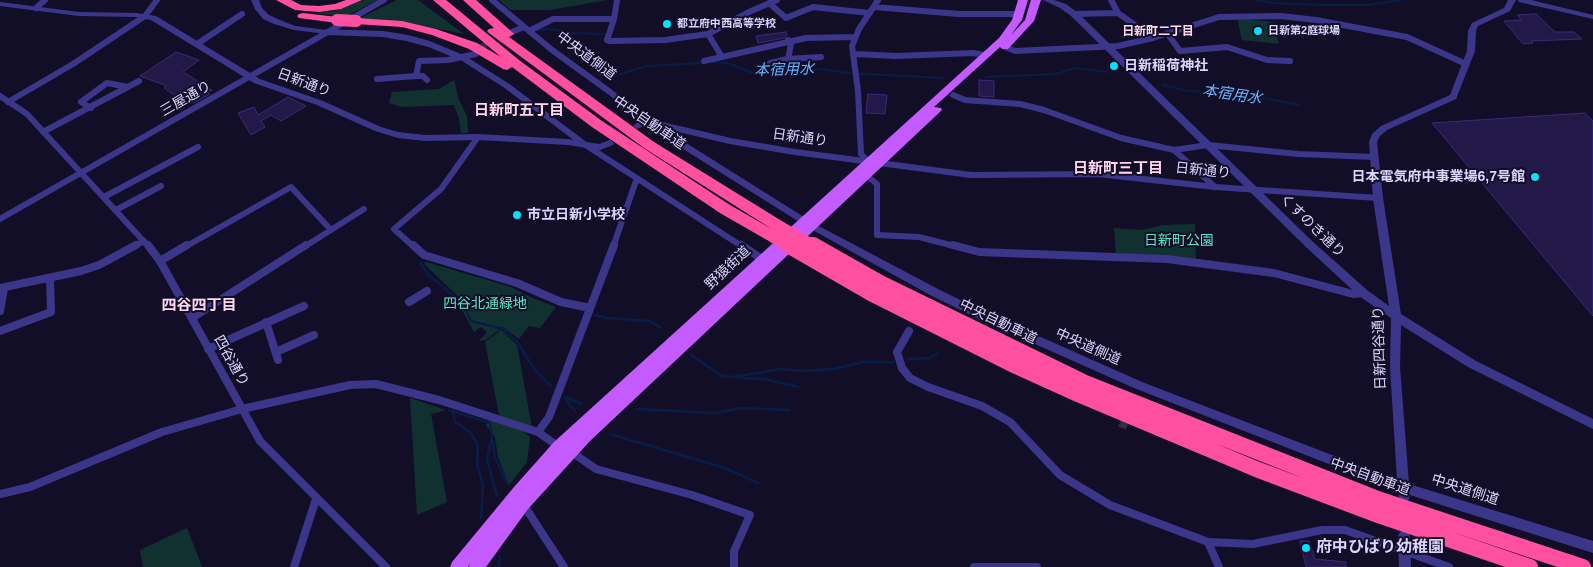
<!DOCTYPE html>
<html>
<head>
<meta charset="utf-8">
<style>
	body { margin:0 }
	canvas { display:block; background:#130e27 }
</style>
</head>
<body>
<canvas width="1593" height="567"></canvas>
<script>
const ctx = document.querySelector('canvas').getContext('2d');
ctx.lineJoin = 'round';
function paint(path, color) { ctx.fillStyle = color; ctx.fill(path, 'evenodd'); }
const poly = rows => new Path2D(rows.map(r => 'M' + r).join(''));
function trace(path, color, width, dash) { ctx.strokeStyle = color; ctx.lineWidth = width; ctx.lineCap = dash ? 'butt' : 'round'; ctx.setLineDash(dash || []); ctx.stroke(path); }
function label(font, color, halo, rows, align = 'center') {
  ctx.font = font + ' Arial,"Noto Sans JP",sans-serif'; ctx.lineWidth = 4; ctx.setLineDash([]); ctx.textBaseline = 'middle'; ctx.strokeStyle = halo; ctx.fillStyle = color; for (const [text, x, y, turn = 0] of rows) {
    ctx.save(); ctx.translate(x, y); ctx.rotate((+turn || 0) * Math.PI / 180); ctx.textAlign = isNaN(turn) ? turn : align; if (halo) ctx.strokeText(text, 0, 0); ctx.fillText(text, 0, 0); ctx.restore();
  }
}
const green = poly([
	[364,0,377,0,345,17,315,13,334,11],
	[397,0,418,0,464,34,415,24,358,19],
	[499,0,607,0,550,10,510,10],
	[1237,18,1273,22,1279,44,1242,40],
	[454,80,459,100,467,116,468,133,461,133,459,118,454,105,402,107,389,103,392,92,439,89],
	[1195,224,1196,259,1116,254,1114,228,1142,230,1163,225],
	[426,262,511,287,530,297,556,307,540,328,529,326,519,339,503,327,486,340,479,341,487,332,481,327,474,332,456,299,459,297,424,264],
	[501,330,517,345,532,428,499,415,485,342],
	[410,398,446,410,431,414,447,502,417,515],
	[489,419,520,429,530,437,527,462,509,485,498,457,495,437,486,425],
	[187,528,202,567,143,567,140,550]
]);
const streamFar1 = poly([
	[1256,0,1273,3,1324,5,1369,5,1400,0],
	[538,30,551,29,574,33,604,34],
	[711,62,728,63,755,74,822,69,849,73,943,78],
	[598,75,620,74,647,66,703,63],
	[986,77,1056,74,1075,68,1107,72],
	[1163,85,1188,91,1235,93,1300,105]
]);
const stream = poly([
	[420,263,429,275,461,302,471,321,503,329,518,343,534,369,551,386],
	[595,315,607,318,650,321,661,328],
	[690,354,722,376,734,377],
	[908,359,929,358,937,354],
	[734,377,780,369,802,371,834,369,863,362,893,362],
	[739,378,764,379,798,387],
	[565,397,582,404],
	[566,399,575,411],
	[637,409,715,413,741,408,789,410],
	[449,410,490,423,495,457,507,483],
	[453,411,455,422,471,433,478,446,477,464,483,485,481,518],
	[610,434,725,468,758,483],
	[492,437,487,459,497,496],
	[499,567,500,557]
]);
const building = poly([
	[1536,14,1555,32,1574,32,1582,39,1531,41,1533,43,1523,44,1504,21,1522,20,1517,15,1536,14],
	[786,32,787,35,784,38,764,42,758,43,756,36,786,32],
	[176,52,199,60,183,72,212,90,207,92,210,94,194,103,190,101,186,103,164,88,167,86,140,76,176,52],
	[979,80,994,81,994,97,979,96,979,80],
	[868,94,887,95,885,114,866,113,868,94],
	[288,97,306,106,281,121,271,115,261,121,265,127,251,135,238,113,254,107,258,115,288,97],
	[1585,113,1593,121,1593,316,1432,123,1585,113],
	[1300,541,1309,541,1315,559,1346,562,1346,567,1306,567,1300,541]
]);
const minorTunnelFar1 = poly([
	[473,51,506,35]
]);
const minorTunnel = poly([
	[1122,428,1128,414]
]);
const minorFar1 = poly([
	[492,0,552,50,610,92,645,121,730,141,795,152,971,175,1098,174,1215,187,1378,198],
	[617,0,614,19,607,40,609,41,665,40,708,34,751,11,777,0],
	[1111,0,1118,13,1153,38],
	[769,3,786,18,813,7,870,13],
	[874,7,959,14,1019,14],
	[36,8,45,0],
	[1074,14,1118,13],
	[529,31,553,19,614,19],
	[327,32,383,34,407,38,429,44,463,58,507,86,584,144,743,247],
	[512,32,524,27],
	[1167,33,1180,51,1227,47,1267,60,1290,61],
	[708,34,722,57],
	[788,40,791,44,788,59],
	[197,44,242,14],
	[1005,47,1015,51,1118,46,1153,38,1219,17,1281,16,1316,20,1407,37,1466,64],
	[854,54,896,56,973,53,985,55],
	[704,61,806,38,855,37],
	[770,63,788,59,821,57],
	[416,76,423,76,427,80],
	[377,79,416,76,419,61,448,60,476,54],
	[953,95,965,100,1020,104,1044,110,1121,138,1174,150,1208,145,1298,154,1374,157],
	[0,96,27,114,149,247],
	[8,102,73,64,145,16,157,0],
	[91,108,81,102,107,83,128,87],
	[43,132,139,81],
	[1174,150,1215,187],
	[868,161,861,154,858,91,852,46,859,29,878,0],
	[867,176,877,184,877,235,919,237,958,247],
	[104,197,198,147],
	[116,210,161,186],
	[0,219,384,0],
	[133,247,144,241],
	[185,247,291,187,331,230],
	[304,247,364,209],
	[414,247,394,229,441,189,478,137],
	[613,247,637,178]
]);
const minor = poly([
	[148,245,160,261,260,441,386,567],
	[413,245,424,255,517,283,561,302,590,308],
	[741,245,762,259],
	[953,245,979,252,1167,259,1274,273,1353,294,1363,293],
	[160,261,187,245],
	[0,288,81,271,99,265,136,245],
	[409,302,427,291],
	[0,311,4,288],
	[192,318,306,245],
	[266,322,278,360],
	[0,331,51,312,50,278],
	[909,331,897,352,902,368,910,378,928,387,982,406,1010,422,1060,475,1110,505,1208,542,1253,544,1322,530,1345,530,1449,567],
	[208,349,304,306],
	[276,352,314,335],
	[538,432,549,417,614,245],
	[570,451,596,469,692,495,750,515,734,551,734,567],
	[0,494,30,487,162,432,242,409,350,385,376,384,439,400,538,432,559,447],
	[523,504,564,567],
	[1208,542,1219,567],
	[294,567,316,499],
	[974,567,1037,567]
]);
const tertiary = poly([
	[251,0,259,0,262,8,269,15,280,20,295,26,327,30,331,32,327,34,294,30,274,24,263,19,255,9,251,0],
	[1043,0,1054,0,1066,4,1077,12,1312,241,1367,290,1389,306,1373,198,1369,142,1372,134,1381,126,1450,95,1467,51,1468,31,1472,23,1504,8,1508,0,1516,0,1510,11,1478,26,1476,31,1475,51,1456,99,1387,130,1380,136,1377,142,1383,198,1401,314,1476,361,1593,419,1593,429,1468,367,1401,325,1400,367,1409,484,1593,541,1593,553,1410,495,1408,502,1404,504,1400,502,1398,491,1134,388,981,320,930,295,809,228,645,125,637,129,633,126,642,119,648,119,815,224,938,289,989,314,1142,382,1397,480,1390,367,1391,318,1359,296,1306,247,1071,16,1060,8,1043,0],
	[1518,0,1531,0,1593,15,1593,19,1519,2,1518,0],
	[0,2,79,12,136,13,156,16,260,79,323,101,381,127,398,132,425,135,478,134,568,139,599,144,610,140,614,143,613,145,600,150,568,145,478,140,425,141,398,138,375,131,317,105,254,83,151,20,136,17,79,16,0,6,0,2],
	[1404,530,1408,532,1410,536,1411,567,1399,567,1398,536,1400,532,1404,530]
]);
const primary = poly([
	[1018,0,1028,0,1022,20,1011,35,1025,20,1031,0,1041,0,1034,21,1008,49,1002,49,1000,47,934,107,941,108,942,110,590,441,528,509,486,567,469,567,470,564,468,567,450,567,452,562,514,487,554,442,999,38,1012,20,1018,0]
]);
const motorway = poly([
	[276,0,291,0,301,5,319,6,335,4,346,0,362,0,341,9,319,12,295,10,276,0],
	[433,0,446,0,519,60,602,121,730,205,777,232,779,236,777,240,772,241,767,240,720,213,592,127,512,67,507,70,503,69,469,49,432,35,402,27,356,24,350,21,356,18,402,21,436,29,477,43,501,57,433,0],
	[463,0,476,0,512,32,514,34,509,37,654,142,785,223,787,227,785,231,780,232,775,231,644,148,489,33,487,31,489,29,494,28,463,0],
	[303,13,337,17,343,20,337,23,299,18,297,16,299,14,303,13]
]);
const motorwayBridgeFar1 = poly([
	[337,20,356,21],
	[780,227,815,247],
	[772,236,791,247]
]);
const motorwayBridge = poly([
	[788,245,871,293,1016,366,1080,395,1256,469,1378,515,1530,567],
	[813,245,880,283,1085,383,1375,498,1583,567]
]);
const markers = [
	[667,24,5,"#00e2ff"],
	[1258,31,5,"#00e2ff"],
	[1114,66,5,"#00e2ff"],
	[1535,177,5,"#00e2ff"],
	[517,215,5,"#00e2ff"],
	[1306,548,5,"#00e2ff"]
];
const farPoinames = [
	["都立府中西高等学校",677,24],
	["日新第2庭球場",1268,31]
];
const farNeighbourhoodnames = [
	["日新町二丁目",1158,32]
];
const streetNames = [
	["中央道側道",586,56,37],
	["日新通り",304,83,20],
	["三屋通り",186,99,-30],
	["中央自動車道",649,123,34],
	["日新通り",800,138,8],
	["日新通り",1203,171,6],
	["くすのき通り",1312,226,44],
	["野猿街道",728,268,-43],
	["中央自動車道",998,322,26],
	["中央道側道",1088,347,24],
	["日新四谷通り",1380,348,-92],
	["四谷通り",231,361,61],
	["中央自動車道",1370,477,20],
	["中央道側道",1465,490,18]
];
const poiNames = [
	["日新稲荷神社",1124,66],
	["日本電気府中事業場6,7号館",1525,177,"right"],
	["市立日新小学校",527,215]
];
const parkNames = [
	["日新町公園",1179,241],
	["四谷北通緑地",485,304]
];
const waterNames = [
	["本宿用水",784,70,-2],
	["本宿用水",1232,95,8]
];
const neighbourhoodNames = [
	["日新町五丁目",519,111],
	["日新町三丁目",1118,169],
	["四谷四丁目",199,306]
];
const nearPoinames = [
	["府中ひばり幼稚園",1316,548]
];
paint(green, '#113131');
trace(streamFar1, '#071d47', 2);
trace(stream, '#071d47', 2.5);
paint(building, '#231949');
trace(building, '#3a2a76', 1);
trace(minorTunnelFar1, '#312c47', 6, [6, 3]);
trace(minorTunnel, '#312c47', 8, [8, 4.5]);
trace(minorFar1, '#3b3689', 6);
trace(minor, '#3b3689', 8);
paint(tertiary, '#3b3689');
paint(primary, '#c45bff');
paint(motorway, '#ff4fa1');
trace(motorwayBridgeFar1, '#ff4fa1', 12);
trace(motorwayBridge, '#ff4fa1', 16);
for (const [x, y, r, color] of markers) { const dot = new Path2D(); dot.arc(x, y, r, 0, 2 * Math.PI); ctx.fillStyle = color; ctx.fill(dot); trace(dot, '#130e27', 2); }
label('bold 11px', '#dad4ff', '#130e27', farPoinames, 'left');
label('bold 12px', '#ffd6f0', '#130e27', farNeighbourhoodnames);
label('14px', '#dad4ff', '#130e27', streetNames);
label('bold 14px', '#dad4ff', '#130e27', poiNames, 'left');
label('14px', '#59e6c5', '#130e27', parkNames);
label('italic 15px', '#62b4ff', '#130e27', waterNames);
label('bold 15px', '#ffd6f0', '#130e27', neighbourhoodNames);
label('bold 16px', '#dad4ff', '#130e27', nearPoinames, 'left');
</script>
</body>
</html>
